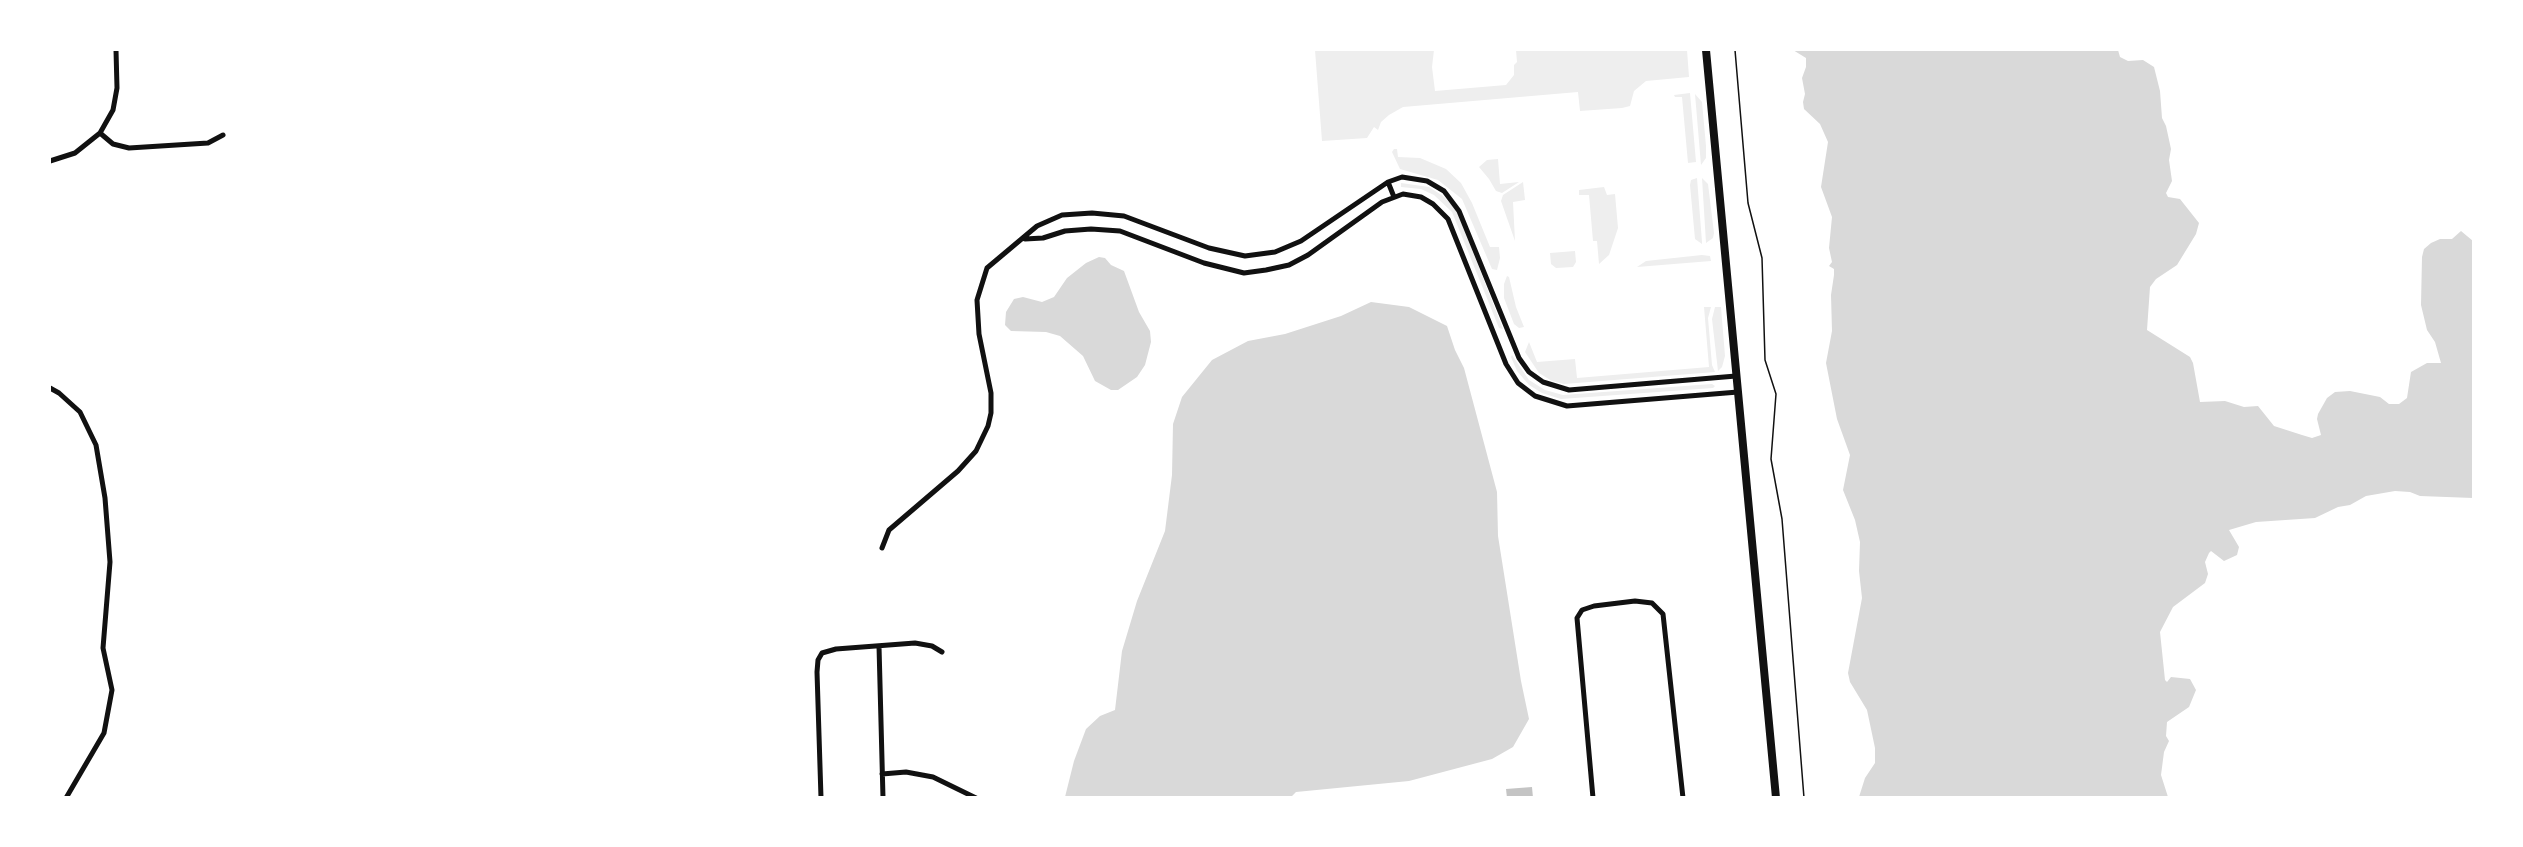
<!DOCTYPE html>
<html>
<head>
<meta charset="utf-8">
<style>
	body { margin:0 }
	#map { position:relative; width:2523px; height:847px; overflow:hidden; background:#fff; font-family:Barlow,sans-serif }
	canvas { display:block }
	.frame { position:absolute; inset:0; border:51px solid #fff; pointer-events:none }
</style>
</head>
<body>
<div id="map">
<canvas width="2523" height="847"></canvas>
<div class="frame"></div>
</div>
<script>
const ctx = document.querySelector('canvas').getContext('2d');
ctx.lineJoin = 'round';
function paint(path, color) { ctx.fillStyle = color; ctx.fill(path, 'evenodd'); }
const poly = rows => new Path2D(rows.map(r => 'M' + r).join(''));
function trace(path, color, width, dash) { ctx.strokeStyle = color; ctx.lineWidth = width; ctx.lineCap = dash ? 'butt' : 'round'; ctx.setLineDash(dash || []); ctx.stroke(path); }
const green = poly([
	[1315,50,1434,50,1432,67,1435,91,1506,85,1514,75,1514,65,1517,62,1516,50,1687,50,1689,77,1646,81,1634,91,1630,106,1622,108,1580,111,1578,92,1403,107,1389,115,1381,122,1378,130,1374,127,1367,138,1322,141],
	[1690,93,1696,162,1688,163,1682,97,1675,97,1674,95],
	[1695,94,1702,102,1706,146,1706,158,1701,165],
	[1394,149,1397,149,1398,157,1420,158,1446,169,1461,183,1472,203,1490,247,1499,247,1500,258,1497,270,1492,269,1462,199,1438,180,1400,169,1392,152],
	[1498,159,1500,184,1519,182,1502,193,1496,191,1489,179,1479,167,1487,160],
	[1697,178,1702,242,1702,244,1695,239,1690,185,1691,180],
	[1702,178,1708,184,1714,233,1713,238,1706,243],
	[1523,182,1525,200,1513,202,1515,241,1501,201,1503,195],
	[1401,183,1429,187,1443,196,1456,209,1503,329,1499,328,1452,212,1434,195,1421,189,1401,187],
	[1604,187,1607,195,1615,194,1618,228,1609,255,1599,264,1597,241,1593,241,1589,195,1579,195,1579,190],
	[1575,251,1576,262,1573,267,1556,268,1551,264,1550,253],
	[1702,255,1710,256,1711,261,1637,267,1646,261],
	[1507,276,1509,277,1516,307,1524,327,1519,328,1514,324,1504,298,1504,284],
	[1704,307,1711,307,1708,318,1712,365,1715,372,1564,384,1552,381,1539,373,1525,352,1529,342,1537,362,1575,359,1577,378,1709,367],
	[1715,307,1721,307,1725,356,1722,367,1718,371,1712,319],
	[1512,355,1529,380,1545,390,1563,395,1712,384,1715,386,1713,388,1561,399,1542,393,1529,385,1517,371,1511,357]
]);
const water = poly([
	[1793,50,2118,50,2120,57,2128,61,2143,60,2154,67,2160,91,2162,118,2166,126,2171,149,2169,160,2172,181,2166,193,2168,197,2180,199,2199,223,2196,234,2177,265,2156,279,2150,287,2147,330,2190,357,2193,363,2200,402,2225,401,2244,407,2258,406,2274,426,2302,435,2312,438,2321,435,2317,419,2318,414,2327,398,2335,392,2350,391,2380,397,2389,404,2399,404,2407,398,2411,372,2427,363,2441,363,2435,342,2427,330,2421,305,2422,257,2424,249,2431,243,2440,239,2452,239,2461,231,2473,241,2473,498,2420,496,2410,492,2395,491,2366,496,2350,505,2338,507,2315,518,2256,522,2229,530,2239,547,2237,555,2224,561,2211,551,2209,553,2205,562,2208,574,2205,583,2173,607,2160,632,2165,680,2167,682,2171,677,2190,679,2196,690,2189,707,2167,722,2166,736,2169,741,2164,752,2161,775,2168,797,1859,797,1865,778,1875,763,1875,748,1867,710,1850,682,1848,673,1862,598,1859,571,1860,542,1855,520,1843,490,1850,455,1837,419,1826,363,1832,331,1831,295,1834,275,1834,269,1829,266,1832,262,1829,248,1832,217,1821,187,1828,142,1820,124,1804,109,1803,102,1805,94,1802,78,1806,67,1806,58],
	[1099,257,1105,258,1111,265,1124,271,1139,312,1150,331,1151,342,1145,365,1137,377,1118,390,1111,390,1095,381,1083,356,1060,336,1046,332,1011,331,1005,325,1006,312,1014,299,1023,297,1042,302,1054,297,1067,278,1086,263],
	[1371,302,1409,307,1447,326,1455,350,1464,368,1497,492,1498,536,1521,681,1529,719,1513,747,1492,759,1409,781,1296,792,1291,797,1065,797,1074,761,1086,729,1100,716,1115,710,1122,651,1137,601,1165,531,1172,475,1173,424,1182,397,1212,360,1248,341,1285,334,1341,316]
]);
const building = poly([
	[1532,787,1533,798,1507,798,1506,789]
]);
const path = poly([
	[1735,50,1748,203,1762,258,1765,360,1776,394,1771,459,1782,519,1804,798]
]);
const minor = poly([
	[100,133,113,144,129,148,208,143,223,135],
	[50,161,75,153,100,133,113,110,117,88,116,50],
	[1388,182,1394,197],
	[1025,239,1043,238,1065,231,1091,229,1120,231,1204,263,1244,273,1266,270,1289,265,1308,255,1382,202,1403,194,1421,197,1433,204,1448,219,1506,364,1518,383,1535,396,1567,406,1738,392],
	[50,388,59,393,80,412,96,445,105,498,110,562,103,648,112,690,104,733,66,798],
	[882,548,889,530,958,471,976,451,988,426,991,413,991,393,979,334,977,300,987,268,1037,226,1062,215,1092,213,1124,216,1209,248,1245,256,1275,252,1301,241,1388,182,1402,177,1427,181,1444,191,1459,211,1519,358,1529,372,1543,382,1569,390,1736,376],
	[879,646,883,798],
	[882,774,906,772,933,777,976,798],
	[821,798,817,672,818,660,822,653,836,649,915,643,932,646,942,652],
	[1593,798,1577,618,1582,610,1594,606,1635,601,1652,603,1663,614,1683,798]
]);
const secondary = poly([
	[1706,50,1776,798]
]);
paint(green, '#eee');
paint(water, '#d9d9d9');
paint(building, '#c4c4c4');
trace(path, '#111', 1.5);
trace(minor, '#111', 5);
trace(secondary, '#111', 8);
</script>
</body>
</html>
